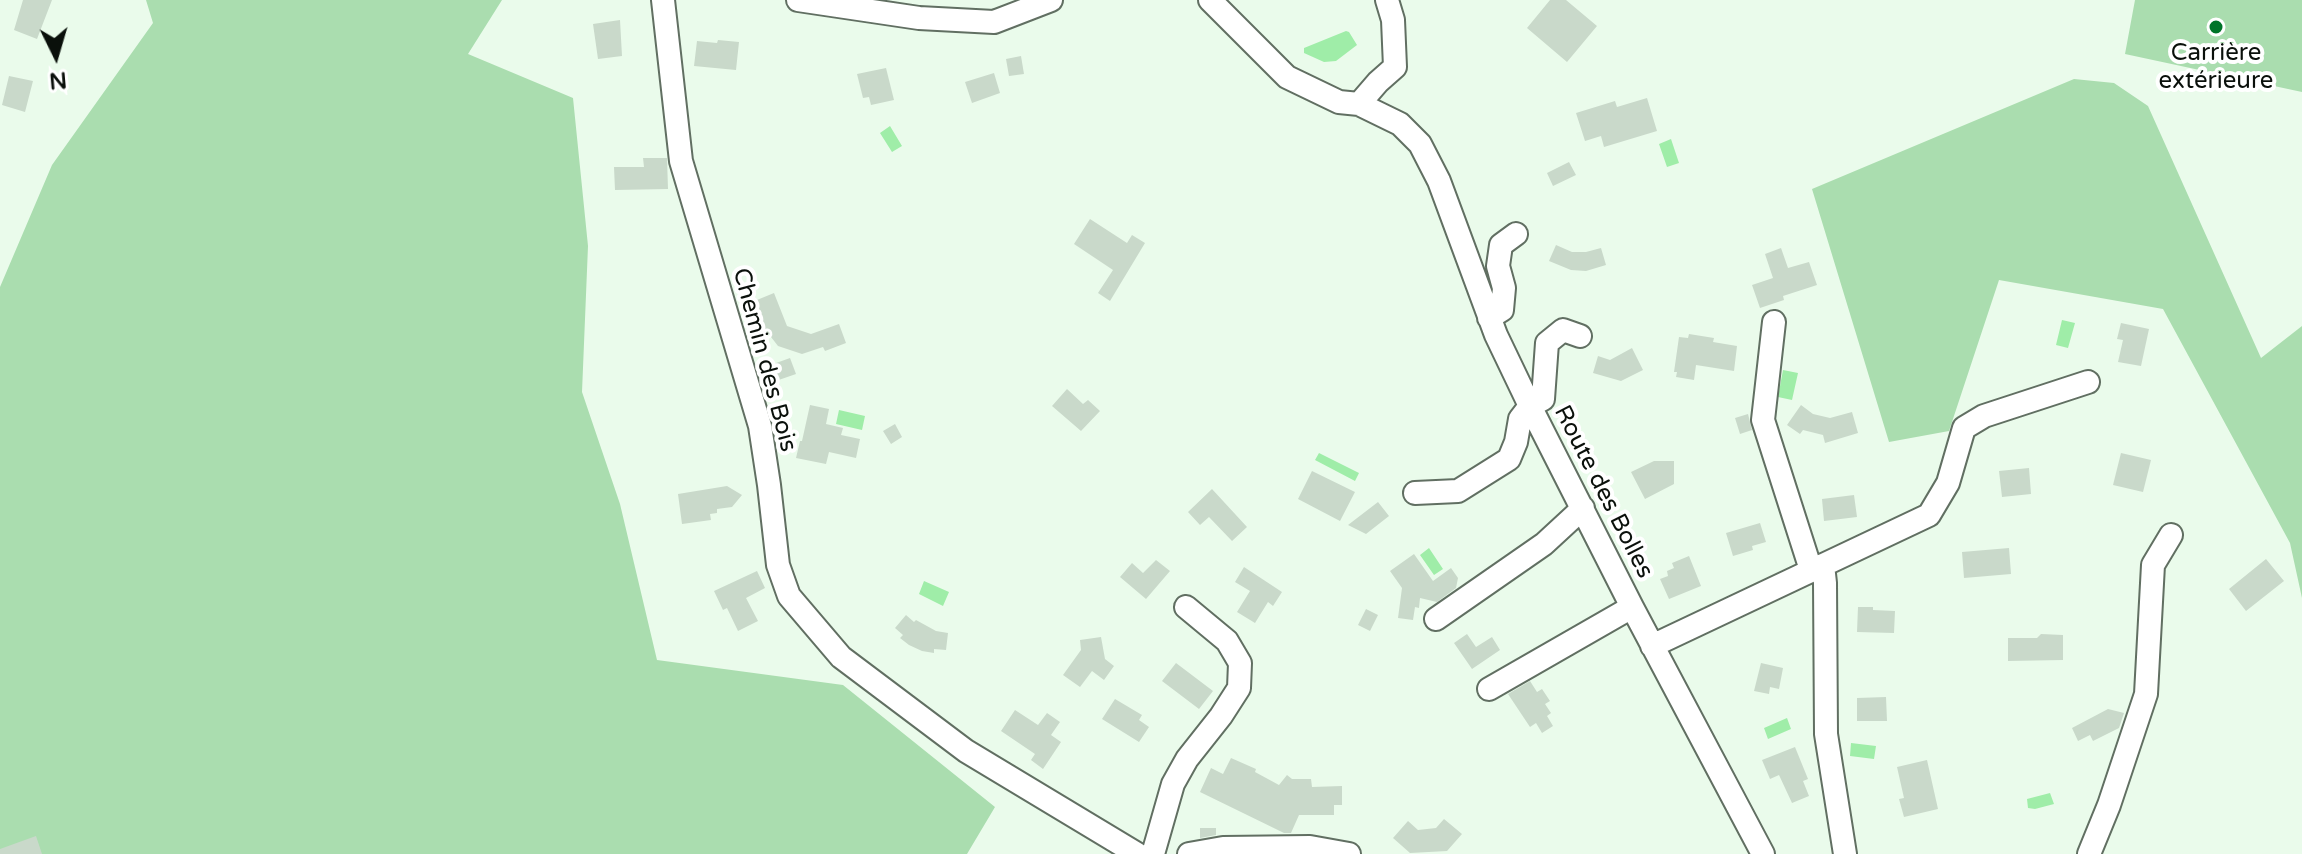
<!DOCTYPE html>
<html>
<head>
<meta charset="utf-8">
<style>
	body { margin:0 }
	#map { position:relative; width:2302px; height:854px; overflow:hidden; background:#eafbeb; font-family:"Varela Round",sans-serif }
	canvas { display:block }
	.north { position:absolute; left:16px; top:16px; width:80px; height:80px; -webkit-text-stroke:6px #fff; paint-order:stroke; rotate:175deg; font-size:22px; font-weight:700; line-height:32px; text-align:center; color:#0a100b }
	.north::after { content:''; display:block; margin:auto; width:28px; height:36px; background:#0a100b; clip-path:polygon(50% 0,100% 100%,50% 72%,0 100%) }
</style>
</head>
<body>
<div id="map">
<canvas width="2302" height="854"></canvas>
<div class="north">N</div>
</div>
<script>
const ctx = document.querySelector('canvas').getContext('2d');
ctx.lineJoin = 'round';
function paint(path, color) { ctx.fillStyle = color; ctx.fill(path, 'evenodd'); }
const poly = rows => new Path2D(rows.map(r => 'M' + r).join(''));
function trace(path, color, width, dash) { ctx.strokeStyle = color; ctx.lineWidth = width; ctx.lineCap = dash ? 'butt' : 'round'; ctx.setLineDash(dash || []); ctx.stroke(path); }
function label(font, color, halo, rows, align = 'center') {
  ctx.font = font + ' "Varela Round",sans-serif'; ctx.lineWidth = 8; ctx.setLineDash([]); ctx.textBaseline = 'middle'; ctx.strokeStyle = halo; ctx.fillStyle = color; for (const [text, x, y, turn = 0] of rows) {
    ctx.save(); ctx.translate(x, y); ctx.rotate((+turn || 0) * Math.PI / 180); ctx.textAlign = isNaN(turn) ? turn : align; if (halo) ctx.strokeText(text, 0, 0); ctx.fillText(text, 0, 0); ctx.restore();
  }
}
const green = poly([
	[146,0,502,0,468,54,573,98,588,246,582,392,620,504,657,660,843,685,995,807,967,854,0,854,0,287,52,165,153,23],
	[2135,0,2302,0,2302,92,2125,54],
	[2074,79,2114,83,2148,106,2261,358,2302,326,2302,598,2290,543,2163,309,1999,280,1949,431,1889,442,1812,189]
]);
const water = poly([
	[1346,31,1349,32,1357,45,1336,61,1324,62,1304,53,1304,48],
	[890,126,902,146,892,152,880,133],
	[1671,139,1679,163,1667,167,1659,144],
	[2062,320,2075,323,2068,348,2056,345],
	[1783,370,1798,373,1792,400,1778,397],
	[839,410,865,416,862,430,836,424],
	[1319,453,1359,473,1355,481,1315,460],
	[1429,548,1443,569,1434,575,1420,555],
	[924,581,949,592,943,606,919,594],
	[1787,718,1791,729,1768,739,1764,728],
	[1851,743,1876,746,1874,759,1850,756],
	[2050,793,2054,804,2035,809,2028,808,2027,799]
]);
const building = poly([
	[23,0,52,0,37,39,14,30],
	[1550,0,1566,0,1597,26,1567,62,1527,28],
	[620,20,622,56,598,59,593,24],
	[718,40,739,42,736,70,694,66,697,41,717,43],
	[1021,56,1024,74,1009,76,1006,59],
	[886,68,894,100,871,105,869,97,863,98,857,74],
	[994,73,1000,93,972,103,965,82],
	[9,76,33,81,25,112,2,105],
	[1647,98,1657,131,1604,147,1601,136,1585,141,1576,113,1615,101,1617,107],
	[643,158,667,158,668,189,615,190,614,167,644,167],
	[1569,162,1576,175,1553,186,1547,173],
	[1090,219,1127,243,1132,235,1145,243,1110,301,1098,293,1113,270,1074,244],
	[1556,245,1572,252,1586,252,1601,248,1606,265,1586,271,1571,270,1549,261],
	[1781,248,1788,268,1809,262,1817,285,1783,296,1784,300,1760,308,1752,285,1773,278,1765,254],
	[774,293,787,326,811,334,839,324,846,343,825,351,823,347,802,354,778,346,761,324,752,302],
	[2121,323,2149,329,2141,366,2118,362,2123,340,2117,339],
	[1689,334,1714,338,1713,342,1737,346,1734,371,1696,365,1694,380,1676,377,1677,372,1674,372,1679,337,1688,338],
	[1632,348,1643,370,1621,381,1593,373,1598,356,1610,360],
	[790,358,796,374,770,383,765,367],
	[1067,389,1083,404,1088,400,1100,411,1081,431,1052,406],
	[810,405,829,409,826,424,843,428,841,435,860,439,856,458,829,452,826,464,796,458,800,441,802,441],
	[1801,405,1813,414,1830,418,1852,412,1858,433,1825,443,1823,435,1803,430,1800,434,1787,425],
	[1748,414,1752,430,1740,434,1735,418],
	[895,424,902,437,891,444,883,431],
	[2121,453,2151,460,2143,492,2113,485],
	[1654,461,1674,461,1674,484,1645,499,1631,472],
	[2029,468,2031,494,2002,497,1999,471],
	[1312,471,1355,492,1340,521,1298,499],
	[727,486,742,495,732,507,717,509,717,513,710,514,711,520,682,524,678,494],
	[1212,489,1247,527,1232,541,1209,517,1200,525,1188,512],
	[1854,495,1857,517,1824,521,1822,499],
	[1378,502,1389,516,1366,534,1348,525],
	[1760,523,1766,542,1752,546,1753,550,1733,556,1726,533],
	[2009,548,2011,574,1964,578,1962,552],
	[1414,554,1433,581,1451,568,1458,578,1456,588,1437,602,1420,598,1419,608,1415,607,1413,620,1398,618,1402,588,1390,571],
	[1689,556,1701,586,1669,599,1660,579,1668,576,1667,571,1674,568,1672,563],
	[2266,559,2284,581,2246,611,2229,589],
	[1156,560,1170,571,1146,599,1120,577,1132,563,1143,573],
	[1244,567,1282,592,1273,606,1268,602,1255,623,1237,612,1250,591,1235,582],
	[757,571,765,588,746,598,758,621,738,631,727,608,723,610,714,591],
	[1858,607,1873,607,1873,610,1895,611,1894,633,1857,632],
	[1366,609,1378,615,1370,631,1358,625],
	[906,615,914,622,916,620,936,631,948,633,946,650,934,649,934,653,922,651,909,645,900,638,903,635,895,628],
	[1467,634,1476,647,1492,637,1500,650,1472,669,1454,643],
	[2041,634,2063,635,2063,660,2008,661,2008,638,2037,638],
	[1101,637,1105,659,1114,666,1104,680,1092,671,1080,687,1063,675,1081,650,1080,640],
	[1176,663,1213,691,1199,709,1162,681],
	[1761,663,1783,668,1779,689,1770,687,1769,694,1754,691],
	[1530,681,1537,692,1542,689,1550,701,1545,704,1551,713,1547,716,1553,726,1542,733,1536,723,1530,727,1508,694],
	[1886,697,1887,721,1857,721,1857,698],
	[1115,699,1142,715,1139,720,1149,727,1139,742,1102,719],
	[2108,709,2124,713,2119,728,2093,741,2090,735,2078,741,2072,728],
	[1015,710,1038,725,1047,713,1060,722,1051,735,1061,742,1043,769,1031,760,1035,754,1001,731],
	[1795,747,1808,779,1803,781,1809,796,1792,803,1779,775,1770,779,1762,760],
	[1231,758,1256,769,1255,772,1279,785,1287,775,1292,779,1311,779,1312,787,1342,786,1342,805,1334,805,1334,815,1299,815,1291,833,1284,833,1200,792,1211,768,1223,774],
	[1927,760,1938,809,1904,817,1899,799,1904,798,1897,767],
	[1444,819,1462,834,1447,851,1410,853,1393,838,1408,821,1418,830,1436,828],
	[1200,828,1216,828,1216,835,1200,838],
	[36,836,42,854,0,854,0,849]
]);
const minor = poly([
	[663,0,681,161,760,426,769,485,778,565,789,596,841,657,966,751,1137,854],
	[798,0,919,18,994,22,1051,0],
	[1210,0,1287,77,1339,102,1359,104,1400,124,1420,144,1439,181,1496,335,1530,406,1632,607,1763,854],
	[1359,104,1378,82,1395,67,1393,20,1387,0],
	[1489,318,1502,310,1504,288,1498,266,1501,245,1516,234],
	[1774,322,1763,420,1811,570],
	[1415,493,1458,491,1509,459,1516,442,1520,419,1530,406,1543,399,1547,343,1563,330,1580,336],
	[1823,565,1825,583,1826,734,1845,854],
	[1436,619,1544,544,1583,508],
	[1652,646,1929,515,1948,483,1964,428,1984,416,2088,382],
	[1489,689,1632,607],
	[1153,854,1173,784,1187,759,1221,716,1239,688,1240,663,1227,641,1186,607],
	[1189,854,1223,848,1310,847,1349,854],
	[2089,854,2109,805,2146,694,2153,565,2171,535]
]);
const markers = [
	[2216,27,8,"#007429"]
];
const poiNames = [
	["Carrière",2216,54],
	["extérieure",2216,82]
];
const streetNames = [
	["Chemin des Bois",764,360,75],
	["Route des Bolles",1603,492,63]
];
paint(green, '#aaddaf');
paint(water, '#9feda8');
paint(building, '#c9d9ca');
trace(minor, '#616f62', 26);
trace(minor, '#fff', 22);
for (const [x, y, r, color] of markers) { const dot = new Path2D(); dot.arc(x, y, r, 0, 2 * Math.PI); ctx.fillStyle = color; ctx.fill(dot); trace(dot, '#fff', 3); }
label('24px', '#0a100b', '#fff', poiNames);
label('24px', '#0a100b', '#fff', streetNames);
</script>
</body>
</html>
